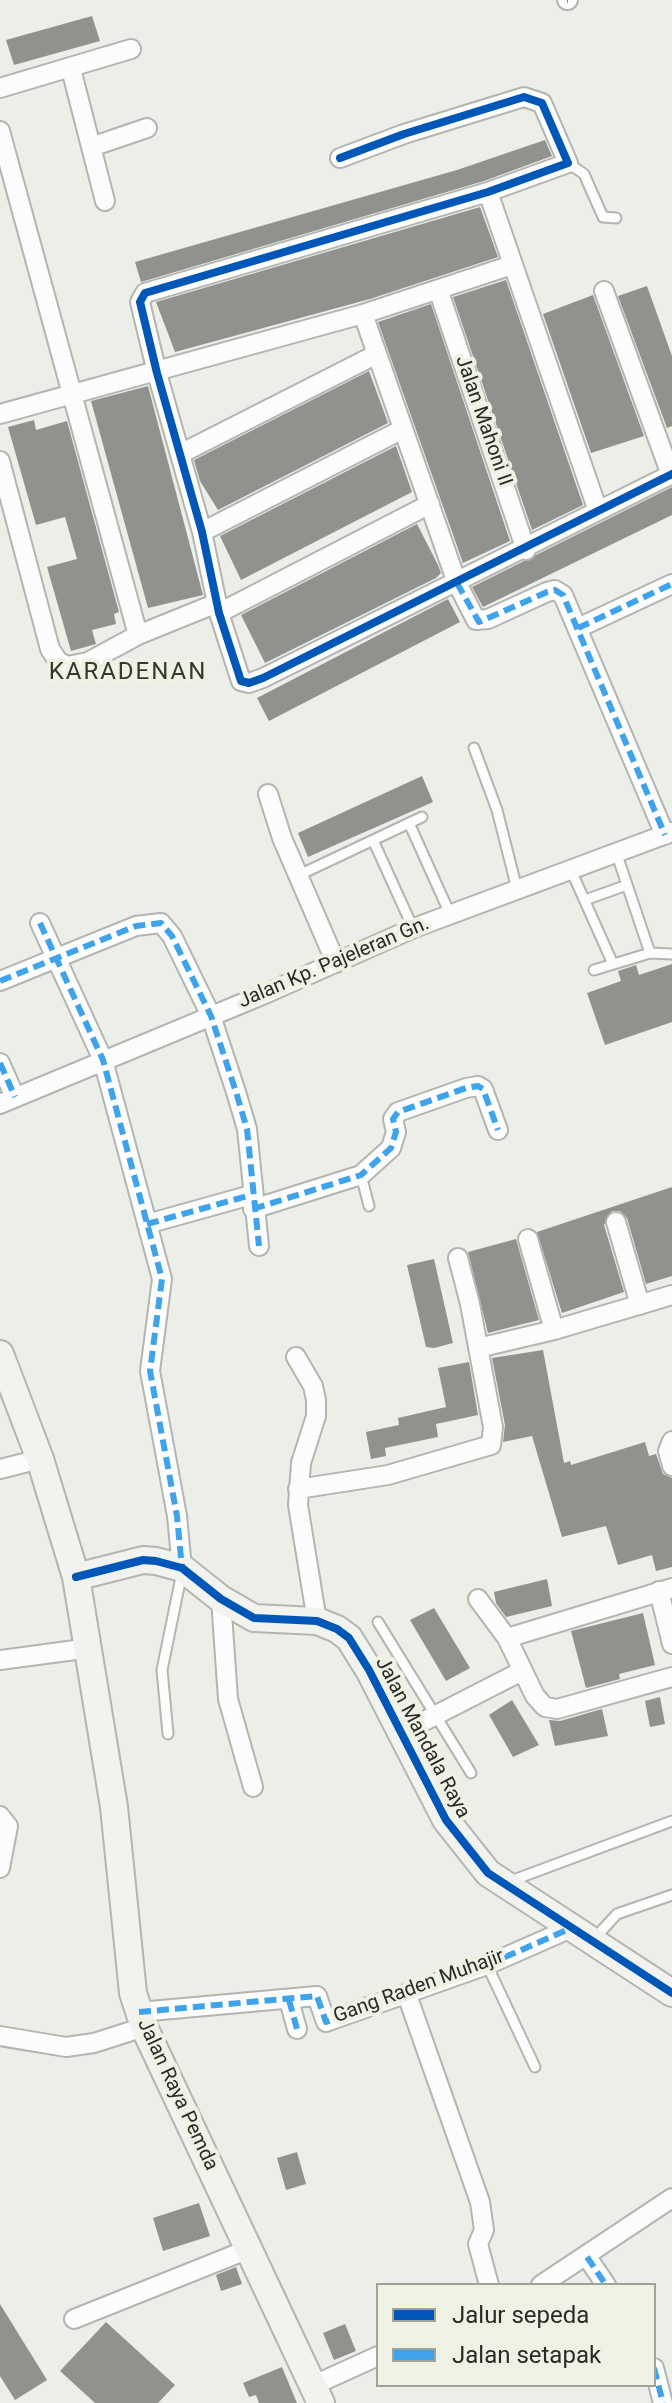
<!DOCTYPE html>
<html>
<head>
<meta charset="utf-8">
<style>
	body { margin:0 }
	#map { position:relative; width:672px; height:2403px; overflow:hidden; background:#eceee8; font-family:Roboto,sans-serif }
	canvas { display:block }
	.legend { position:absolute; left:376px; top:2283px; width:280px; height:104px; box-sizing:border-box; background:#edf2e4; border:2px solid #9fa298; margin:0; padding:10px 14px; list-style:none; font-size:24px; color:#292b25 }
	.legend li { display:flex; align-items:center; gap:16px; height:40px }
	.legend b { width:40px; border:2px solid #9fa298 }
</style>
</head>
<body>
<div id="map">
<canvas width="672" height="2403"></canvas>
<ul class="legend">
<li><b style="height:10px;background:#0057b8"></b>Jalur sepeda</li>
<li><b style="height:10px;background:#3ea3eb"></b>Jalan setapak</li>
</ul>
</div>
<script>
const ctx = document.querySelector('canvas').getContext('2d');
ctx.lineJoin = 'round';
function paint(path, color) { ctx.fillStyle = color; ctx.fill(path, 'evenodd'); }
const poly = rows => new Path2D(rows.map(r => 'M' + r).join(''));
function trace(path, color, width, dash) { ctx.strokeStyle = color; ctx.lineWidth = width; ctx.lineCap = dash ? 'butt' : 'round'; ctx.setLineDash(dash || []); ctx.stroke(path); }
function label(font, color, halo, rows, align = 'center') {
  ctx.font = font + ' Roboto,sans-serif'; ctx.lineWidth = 8; ctx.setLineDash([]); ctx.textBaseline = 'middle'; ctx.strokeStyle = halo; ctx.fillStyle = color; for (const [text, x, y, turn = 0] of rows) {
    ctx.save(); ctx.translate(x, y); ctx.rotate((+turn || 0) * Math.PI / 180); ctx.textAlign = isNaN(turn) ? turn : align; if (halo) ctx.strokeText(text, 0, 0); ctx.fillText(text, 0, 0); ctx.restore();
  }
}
const building = poly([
	[92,16,100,41,14,65,6,40],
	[545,140,552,156,484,181,141,282,135,262,457,170],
	[480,207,498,257,370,299,175,352,156,302],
	[506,280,583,505,532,530,453,297],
	[647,286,672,356,672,426,667,428,618,296],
	[593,295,644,436,591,453,543,314],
	[431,304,510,541,463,563,378,322],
	[369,371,388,423,218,510,200,481,194,460],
	[148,386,203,595,148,608,91,401],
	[34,420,36,430,67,421,119,612,114,614,116,624,92,630,96,644,71,651,47,567,77,559,65,517,36,525,8,427],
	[396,446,412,492,241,580,220,536],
	[672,487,672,515,483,607,472,587],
	[417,524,438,565,441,573,436,578,265,663,241,615],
	[448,599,460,622,269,721,257,698],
	[422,776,433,802,308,857,298,833],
	[672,964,672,1022,605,1045,587,993,621,981,618,971,636,965,639,975],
	[672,1187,672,1276,646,1284,627,1218,620,1211,612,1211,604,1225,624,1292,562,1313,537,1232],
	[516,1239,539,1320,488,1333,468,1252],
	[434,1259,453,1343,434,1348,426,1347,407,1265],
	[543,1350,564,1463,570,1461,571,1465,645,1442,649,1456,656,1454,663,1474,672,1478,672,1567,656,1571,652,1555,618,1565,606,1526,562,1537,532,1436,503,1442,505,1425,492,1358],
	[469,1362,478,1415,436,1424,438,1437,385,1448,386,1456,371,1459,366,1432,399,1425,398,1418,446,1407,438,1368],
	[547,1579,552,1606,506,1617,496,1603,494,1592],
	[434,1608,470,1668,446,1681,410,1620],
	[643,1613,655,1665,619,1674,620,1679,586,1688,571,1631],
	[660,1697,665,1724,650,1727,645,1701],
	[512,1700,539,1745,513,1757,489,1715],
	[602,1709,608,1736,555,1746,549,1720,560,1721],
	[297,2152,306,2184,286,2190,277,2158],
	[199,2203,210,2236,163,2251,153,2218],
	[236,2267,242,2284,221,2291,216,2275],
	[0,2304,47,2380,15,2400,0,2376],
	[106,2322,175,2385,158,2403,95,2403,60,2371],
	[345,2324,356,2351,334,2360,323,2333],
	[282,2367,297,2403,259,2403,256,2395,249,2397,243,2383]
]);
const lane = poly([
	[568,163,584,174,603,217,616,218],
	[474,748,497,810,517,889],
	[409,823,450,914],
	[373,840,413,928],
	[616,852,650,953],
	[570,868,613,964],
	[297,876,422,817],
	[585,900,627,885],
	[594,970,650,953,672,954],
	[361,1175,369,1206],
	[378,1622,471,1773],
	[168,1734,162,1670,182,1572],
	[508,1882,672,1821],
	[593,1940,617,1914,672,1895],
	[487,1965,535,2067]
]);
const street = poly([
	[567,0,568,0],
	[71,69,105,201],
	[0,88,131,49],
	[0,131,138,635,217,603],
	[91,147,147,128],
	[340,158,404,134,524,97,542,103,568,163,488,192,145,293,140,302,157,373,202,532,219,613,241,681,249,683,263,678,672,474],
	[488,192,598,511],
	[604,291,671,475],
	[439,292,526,550],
	[363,314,457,583,476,620,488,619,547,592,555,590,563,595,665,835],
	[0,414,363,314,512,265],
	[180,454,377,354],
	[0,461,50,649,58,661,67,666,88,662,138,635],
	[202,532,403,429],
	[219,613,430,504],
	[578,628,672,584],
	[268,794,282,838,336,963],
	[40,923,103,1060,162,1279,150,1371,177,1516,182,1568],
	[0,981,136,926,161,923,172,936,211,1016,236,1092,247,1129,259,1246],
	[0,1063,15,1097],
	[0,1104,267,993,414,928,672,832],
	[253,1209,361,1175,391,1148,396,1132,393,1119,398,1112,466,1088,478,1086,483,1089,498,1130],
	[616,1222,640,1305],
	[147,1224,251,1195],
	[528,1239,554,1330],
	[478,1348,554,1330,672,1295],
	[296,1357,313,1386,316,1400,316,1416,301,1463,298,1505,317,1621],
	[672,1441,668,1451,672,1466],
	[0,1469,40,1459],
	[298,1489,388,1475,491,1445,493,1427,470,1304,458,1258],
	[659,1591,672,1644],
	[221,1599,228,1699,253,1787],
	[478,1599,507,1638,535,1696,545,1707,557,1709,672,1677],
	[507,1638,672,1588],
	[0,1660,90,1648],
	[401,1733,522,1671],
	[0,1816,8,1826,0,1868],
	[407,1995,480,2202,484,2230,478,2244,489,2285],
	[289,2000,297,2029],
	[139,2012,317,1996,326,2022,487,1965,569,1929],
	[0,2036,66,2047,94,2043,144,2027],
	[587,2257,606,2285],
	[541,2285,672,2198],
	[74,2319,249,2249],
	[654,2368,663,2403],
	[314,2385,378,2356]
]);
const secondary = poly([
	[0,1354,40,1459,76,1577,114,1807,133,1993,144,2027,321,2403],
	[76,1577,143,1560,156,1561,182,1568,221,1599,254,1618,317,1621,337,1629,349,1638,369,1670,446,1820,488,1873,672,1993]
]);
const quiet = poly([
	[567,0,568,0],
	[457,583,479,622,547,592,555,590,563,595,665,835],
	[578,628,672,584],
	[40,923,103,1060,162,1279,150,1371,177,1516,182,1568],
	[0,981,136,926,161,923,172,936,211,1016,236,1092,247,1129,259,1246],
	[0,1063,15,1097],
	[253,1209,361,1175,391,1148,396,1132,393,1119,398,1112,466,1088,478,1086,483,1089,498,1130],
	[147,1224,251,1195],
	[289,2000,297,2029],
	[139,2012,317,1996,326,2022,487,1965,569,1929],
	[587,2257,606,2285],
	[654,2368,663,2403]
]);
const cycleway = poly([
	[340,158,404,134,524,97,542,103,568,163,488,192,145,293,140,302,157,373,202,532,219,613,241,681,249,683,263,678,672,474],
	[76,1577,143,1560,156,1561,182,1568,221,1599,254,1618,317,1621,337,1629,349,1638,369,1670,446,1820,488,1873,672,1993]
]);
const streetNames = [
	["Jalan Mahoni II",483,421,71],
	["Jalan Kp. Pajeleran Gn.",334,963,-23],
	["Jalan Mandala Raya",422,1738,62],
	["Gang Raden Muhajir",419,1987,-20],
	["Jalan Raya Pemda",177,2095,65]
];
const quarterNames = [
	["KARADENAN",128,673]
];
paint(building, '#90928d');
trace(lane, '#b3b5b0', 13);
trace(street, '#b3b5b0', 22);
trace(secondary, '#b3b5b0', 30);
trace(lane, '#fcfcfc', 9);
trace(street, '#fcfcfc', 18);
trace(secondary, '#f2f3ee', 26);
trace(quiet, '#3ea3eb', 6, [12, 6]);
trace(cycleway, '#0057b8', 8);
label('20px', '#292b25', '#edf2e4', streetNames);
ctx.letterSpacing = '2px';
label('24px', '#34382d', '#edf2e4', quarterNames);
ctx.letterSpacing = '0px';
</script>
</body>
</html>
